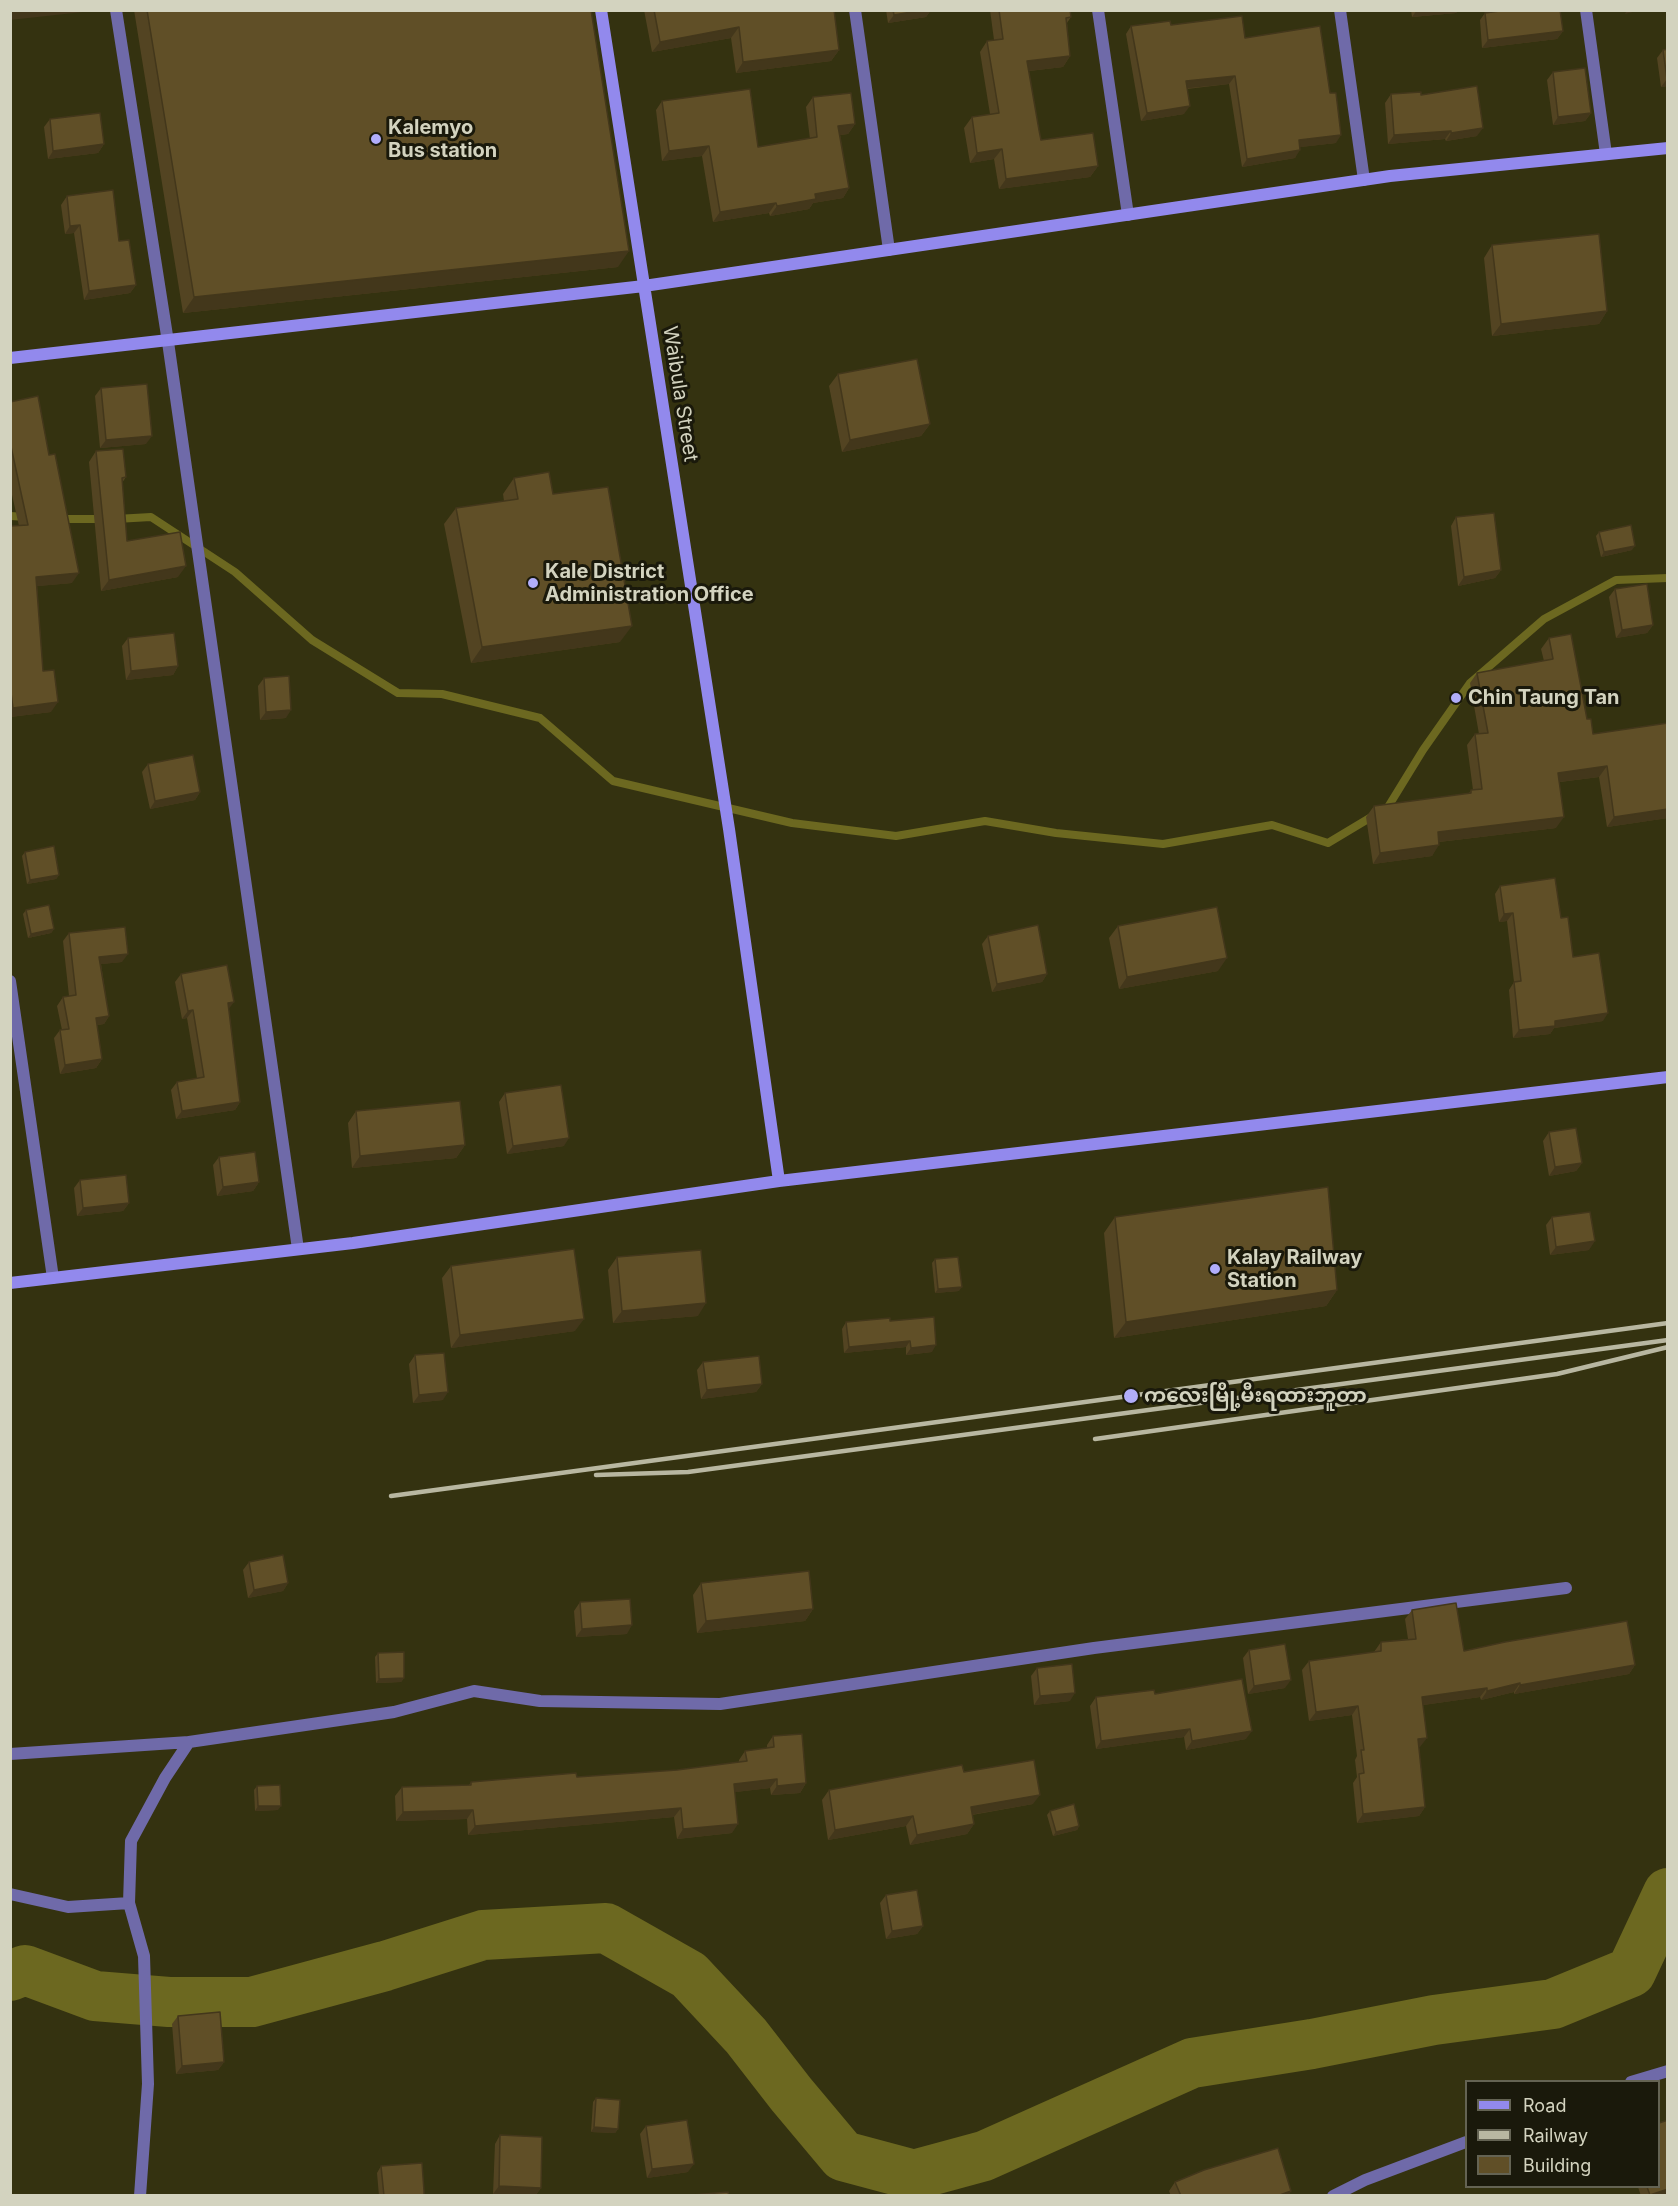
<!DOCTYPE html>
<html>
<head>
<meta charset="utf-8">
<style>
	body { margin:0 }
	#map { position:relative; width:1678px; height:2206px; overflow:hidden; background:#343210; font-family:Inter,sans-serif }
	canvas { display:block }
	.frame { position:absolute; inset:0; border:12px solid #d3d3bf; pointer-events:none }
	.legend { position:absolute; left:1465px; top:2080px; width:195px; height:108px; box-sizing:border-box; background:#1a190b; border:2px solid #646353; margin:0; padding:8px 10px; list-style:none; font-size:18px; color:#d3d3bf }
	.legend li { display:flex; align-items:center; gap:12px; height:30px }
	.legend b { width:30px; border:2px solid #646353 }
</style>
</head>
<body>
<div id="map">
<canvas width="1678" height="2206"></canvas>
<div class="frame"></div>
<ul class="legend">
<li><b style="height:8px;background:#9289ed"></b>Road</li>
<li><b style="height:8px;background:#b8b7a1"></b>Railway</li>
<li><b style="height:16px;background:#604f27"></b>Building</li>
</ul>
</div>
<script>
const ctx = document.querySelector('canvas').getContext('2d');
ctx.lineJoin = 'round';
const poly = rows => new Path2D(rows.map(r => 'M' + r).join(''));
function trace(path, color, width, dash) { ctx.strokeStyle = color; ctx.lineWidth = width; ctx.lineCap = dash ? 'butt' : 'round'; ctx.setLineDash(dash || []); ctx.stroke(path); }
function paint(path, color) { ctx.fillStyle = color; ctx.fill(path, 'evenodd'); }
function label(font, color, halo, rows, align = 'center') {
  ctx.font = font + ' Inter,"Noto Sans Myanmar",sans-serif'; ctx.lineWidth = 6; ctx.setLineDash([]); ctx.textBaseline = 'middle'; ctx.strokeStyle = halo; ctx.fillStyle = color; for (const [text, x, y, turn = 0] of rows) {
    ctx.save(); ctx.translate(x, y); ctx.rotate((+turn || 0) * Math.PI / 180); ctx.textAlign = isNaN(turn) ? turn : align; if (halo) ctx.strokeText(text, 0, 0); ctx.fillText(text, 0, 0); ctx.restore();
  }
}
const stream = poly([
	[10,516,28,517],
	[59,519,103,519],
	[116,519,151,517,235,572,312,640,398,693,442,694,540,718,613,781,792,823,896,836,985,821,1056,833,1163,844,1272,825,1328,843,1388,807,1423,750,1470,683,1544,619,1616,580,1668,578]
]);
const river = poly([
	[10,1976,25,1970,95,1996,169,2002,252,2002,385,1966,483,1935,606,1928,689,1975,746,2036,791,2094,843,2156,914,2175,984,2156,1192,2063,1312,2044,1434,2020,1553,2004,1631,1972,1668,1893]
]);
const street = poly([
	[116,10,168,342,298,1249],
	[855,10,889,250],
	[1098,10,1128,215],
	[1340,10,1364,180],
	[1586,10,1606,154],
	[10,981,53,1278],
	[10,1754,189,1742,394,1712,474,1691,540,1701,720,1704,1094,1648,1566,1588],
	[10,1894,68,1907,129,1903],
	[1631,2082,1668,2071],
	[140,2196,148,2084,144,1956,129,1903,131,1841,165,1778,189,1742],
	[1333,2196,1365,2180,1466,2142]
]);
const secondary = poly([
	[10,358,644,286,1390,176,1668,148],
	[779,1181,1668,1077],
	[10,1283,353,1243,779,1181,729,829,601,10]
]);
const rail = poly([
	[1095,1439,1557,1374,1668,1347],
	[596,1475,688,1472,1668,1340],
	[391,1496,1668,1323]
]);
const wall = poly([
	[134,10,591,10,618,267,183,313],
	[644,10,834,10,839,50,831,61,736,73,731,38,652,52],
	[886,10,931,10,926,17,888,23],
	[990,10,1070,10,1071,17,1067,23,1070,56,1063,67,1029,71,1039,130,1041,140,1098,166,1090,177,999,189,994,159,970,163,964,128,972,117,990,114,980,52,987,41,994,40],
	[1411,10,1458,10,1456,13,1412,17],
	[1485,13,1563,31,1557,39,1482,48,1480,20],
	[1171,25,1245,38,1336,143,1300,147,1295,158,1242,167,1229,84,1187,89,1184,114,1141,121,1126,34,1131,26],
	[1663,50,1668,86,1661,87,1657,58],
	[1553,72,1591,113,1585,121,1553,125,1547,80],
	[1391,94,1421,95,1477,136,1446,141,1445,139,1388,144,1385,103],
	[813,97,855,124,848,134,840,135,849,188,843,198,813,203,809,209,770,216,769,213,713,222,702,156,662,161,656,110,662,101,758,147,810,139,806,107],
	[50,119,104,144,98,153,48,159,44,127],
	[67,196,136,285,130,293,84,300,74,233,65,234,61,205],
	[1492,245,1607,311,1599,324,1492,336,1484,258],
	[838,374,930,424,921,436,842,452,829,386],
	[101,388,146,444,100,448,95,396],
	[10,402,72,583,37,586,43,671,51,712,10,717,10,526,19,526,10,486],
	[96,451,126,477,122,483,127,541,178,577,101,591,89,462],
	[514,478,553,494,620,642,471,663,444,524,456,508,504,501,503,494],
	[1456,517,1501,570,1495,578,1458,586,1451,526],
	[1599,532,1632,550,1601,557,1596,536],
	[1615,589,1653,625,1647,633,1616,638,1609,597],
	[128,638,178,666,173,675,126,680,122,646],
	[1549,638,1593,734,1668,818,1607,827,1599,777,1560,782,1556,828,1439,842,1432,856,1373,864,1366,817,1374,806,1469,793,1471,790,1473,790,1467,745,1475,734,1479,734,1470,683,1477,673,1544,661,1541,649],
	[264,678,286,718,260,720,258,686],
	[148,764,200,792,195,800,150,809,142,772],
	[25,852,59,875,56,879,27,884,22,856],
	[1500,886,1561,918,1573,957,1603,1021,1554,1028,1550,1034,1513,1038,1509,990,1514,982,1507,921,1499,922,1495,894],
	[26,910,54,929,51,933,28,938,23,914],
	[1118,926,1218,971,1119,989,1109,938],
	[69,933,122,962,101,964,109,1016,104,1024,97,1025,102,1059,96,1068,60,1074,54,1038,60,1030,62,1030,57,1006,63,997,69,996,63,941],
	[988,936,1047,974,1042,982,992,992,982,944],
	[181,974,229,1009,240,1102,235,1110,176,1119,171,1090,177,1082,197,1078,187,1018,182,1019,175,982],
	[505,1093,564,1146,507,1154,499,1102],
	[356,1111,465,1145,456,1158,352,1168,348,1123],
	[1549,1132,1582,1163,1576,1171,1549,1176,1543,1141],
	[219,1157,259,1182,253,1191,217,1196,213,1165],
	[80,1180,129,1203,123,1211,77,1216,74,1188],
	[1115,1217,1337,1290,1326,1306,1114,1338,1104,1233],
	[1552,1217,1589,1250,1550,1255,1546,1225],
	[617,1257,698,1316,613,1323,608,1270],
	[935,1259,959,1291,935,1293,932,1263],
	[451,1266,575,1331,451,1348,442,1278],
	[890,1321,932,1352,906,1355,906,1347,844,1353,842,1329,846,1322],
	[415,1355,443,1400,413,1403,409,1364],
	[703,1362,762,1384,756,1392,701,1399,697,1370],
	[249,1562,288,1583,283,1591,248,1598,243,1570],
	[701,1583,813,1609,805,1621,697,1633,693,1595],
	[580,1602,627,1634,576,1637,574,1611],
	[1412,1610,1464,1651,1635,1665,1629,1674,1514,1694,1514,1692,1481,1700,1480,1697,1423,1705,1420,1747,1419,1747,1425,1807,1419,1816,1357,1823,1353,1783,1357,1777,1355,1760,1357,1756,1352,1715,1309,1721,1302,1670,1309,1661,1374,1652,1381,1642,1408,1639,1405,1619],
	[1249,1650,1285,1688,1248,1694,1243,1658],
	[378,1653,404,1678,401,1682,376,1683,375,1657],
	[1037,1668,1070,1701,1034,1705,1031,1676],
	[1155,1694,1246,1739,1186,1750,1184,1737,1096,1749,1090,1706,1096,1697],
	[773,1736,806,1783,800,1793,771,1795,770,1788,735,1792,732,1833,677,1839,674,1817,468,1835,467,1819,396,1821,395,1796,402,1787,469,1785,471,1782,577,1777,677,1770,739,1762,739,1760,745,1751,767,1748,767,1745],
	[964,1772,1033,1804,972,1815,974,1824,967,1834,910,1845,906,1826,828,1840,822,1800,829,1790],
	[257,1786,278,1810,255,1811,254,1790],
	[1050,1811,1079,1826,1077,1830,1053,1836,1047,1815],
	[886,1895,923,1926,917,1934,886,1939,880,1903],
	[178,2016,224,2062,218,2070,176,2074,172,2024],
	[596,2098,618,2129,615,2133,591,2132,593,2102],
	[646,2126,688,2172,647,2178,640,2134],
	[500,2135,541,2188,535,2196,493,2194,495,2144],
	[381,2166,424,2196,379,2196,377,2173],
	[1175,2182,1291,2191,1288,2196,1171,2196,1169,2191],
	[1638,2187,1659,2187,1668,2196,1641,2196]
]);
const shadedWall = poly([
	[10,10,84,10,83,12,10,20],
	[923,10,931,10,926,17,888,23,894,15],
	[1417,10,1458,10,1456,13,1412,17],
	[1627,10,1640,10,1625,14],
	[739,27,731,38,652,52,660,42],
	[1563,31,1557,39,1482,48,1488,40],
	[839,50,831,61,736,73,743,62],
	[1070,56,1063,67,1020,72,1027,61],
	[1235,76,1229,84,1180,89,1186,81],
	[1667,79,1668,79,1668,86,1661,87],
	[1190,106,1184,114,1141,121,1147,113],
	[1591,113,1585,121,1553,125,1558,117],
	[855,124,848,134,832,136,838,126],
	[1483,128,1477,136,1446,141,1451,133],
	[1451,131,1445,139,1388,144,1394,135],
	[1341,135,1336,143,1293,148,1299,140],
	[104,144,98,153,48,159,53,151],
	[709,146,702,156,662,161,669,151],
	[1002,149,994,159,970,163,977,153],
	[1300,150,1295,158,1242,167,1247,159],
	[1098,166,1090,177,999,189,1006,179],
	[849,188,843,198,813,203,809,209,770,216,777,206,815,194],
	[776,203,769,213,713,222,720,212],
	[80,225,74,233,65,234,70,226],
	[629,251,618,267,183,313,194,297],
	[136,285,130,293,84,300,89,291],
	[1607,311,1599,324,1492,336,1501,324],
	[930,424,921,436,842,452,850,440],
	[152,436,146,444,100,448,106,440],
	[1635,546,1632,550,1601,557,1604,552],
	[186,566,178,577,101,591,109,580],
	[1501,570,1495,578,1458,586,1464,577],
	[79,573,72,583,29,587,36,577],
	[1653,625,1647,633,1616,638,1622,630],
	[632,626,620,642,471,663,482,647],
	[178,666,173,675,126,680,131,671],
	[58,702,51,712,10,717,10,711,13,708],
	[291,710,286,718,260,720,266,712],
	[1607,766,1599,777,1551,783,1558,773],
	[200,792,195,800,150,809,155,801],
	[1668,809,1668,818,1607,827,1614,817],
	[1564,817,1556,828,1430,843,1438,832],
	[1439,845,1432,856,1373,864,1380,853],
	[59,875,56,879,27,884,30,880],
	[1513,913,1507,921,1499,922,1504,914],
	[54,929,51,933,28,938,31,934],
	[128,954,122,962,93,965,99,957],
	[1227,958,1218,971,1119,989,1127,977],
	[1047,974,1042,982,992,992,997,984],
	[234,1002,228,1010,228,1003],
	[193,1010,187,1018,182,1019,188,1011],
	[1608,1013,1603,1021,1554,1028,1550,1034,1513,1038,1519,1030,1555,1021],
	[109,1016,104,1024,90,1026,96,1018],
	[102,1059,96,1068,60,1074,65,1065],
	[240,1102,235,1110,176,1119,182,1111],
	[569,1138,564,1146,507,1154,513,1146],
	[465,1145,456,1158,352,1168,360,1156],
	[1582,1163,1576,1171,1549,1176,1555,1167],
	[259,1182,253,1191,217,1196,223,1187],
	[129,1203,123,1211,77,1216,83,1208],
	[1595,1241,1589,1250,1550,1255,1556,1247],
	[962,1287,959,1291,935,1293,938,1289],
	[1337,1290,1326,1306,1114,1338,1126,1322],
	[706,1303,698,1316,613,1323,622,1311],
	[584,1319,575,1331,451,1348,460,1335],
	[910,1341,906,1347,844,1353,849,1347],
	[936,1345,932,1352,906,1355,911,1348],
	[762,1384,756,1392,701,1399,707,1390],
	[448,1392,443,1400,413,1403,419,1395],
	[288,1583,283,1591,248,1598,254,1590],
	[813,1609,805,1621,697,1633,706,1621],
	[632,1625,627,1634,576,1637,582,1629],
	[1635,1665,1629,1674,1514,1694,1520,1685],
	[404,1678,401,1682,376,1683,379,1679],
	[1291,1680,1285,1688,1248,1694,1254,1686],
	[1520,1683,1514,1692,1481,1700,1487,1691],
	[1487,1688,1480,1697,1416,1706,1422,1697],
	[1075,1693,1070,1701,1034,1705,1040,1696],
	[1358,1706,1352,1715,1309,1721,1316,1712],
	[1190,1729,1184,1737,1096,1749,1101,1741],
	[1252,1731,1246,1739,1186,1750,1192,1741],
	[1427,1738,1420,1747,1412,1748,1418,1739],
	[777,1779,770,1788,728,1793,734,1784],
	[806,1783,800,1793,771,1795,777,1786],
	[1040,1795,1033,1804,964,1816,971,1807],
	[258,1806,281,1806,278,1810,255,1811],
	[1425,1807,1419,1816,1357,1823,1363,1814],
	[681,1808,674,1817,468,1835,475,1826],
	[473,1810,467,1819,396,1821,403,1812],
	[913,1816,906,1826,828,1840,835,1830],
	[738,1824,732,1833,677,1839,683,1829],
	[974,1824,967,1834,910,1845,917,1835],
	[1079,1826,1077,1830,1053,1836,1056,1832],
	[923,1926,917,1934,886,1939,892,1931],
	[224,2062,218,2070,176,2074,182,2066],
	[594,2127,618,2129,615,2133,591,2132],
	[694,2164,688,2172,647,2178,652,2169],
	[499,2186,541,2188,535,2196,493,2194],
	[1668,2189,1668,2196,1650,2195],
	[1291,2191,1288,2196,1277,2196]
]);
const building = poly([
	[147,10,591,10,629,251,194,297,147,10],
	[654,10,834,10,839,50,743,62,739,27,660,42,654,10],
	[893,10,923,10,894,15,893,10],
	[999,10,1070,10,1071,17,1066,18,1070,56,1027,61,1039,130,1041,140,1093,133,1098,166,1006,179,1002,149,977,153,972,117,999,113,987,41,1003,39,999,10],
	[1507,10,1560,10,1563,31,1488,40,1485,13,1507,10],
	[1242,16,1245,38,1320,26,1330,93,1336,93,1341,135,1299,140,1300,150,1247,159,1235,76,1186,81,1190,106,1147,113,1131,26,1170,21,1171,25,1242,16],
	[1668,49,1668,79,1667,79,1663,50,1668,49],
	[1585,68,1591,113,1558,117,1553,72,1585,68],
	[1477,86,1483,128,1451,133,1451,131,1394,135,1391,94,1421,92,1421,95,1477,86],
	[750,89,758,147,817,137,813,97,851,93,855,124,838,126,849,188,815,194,816,199,777,206,776,203,720,212,709,146,669,151,662,101,750,89],
	[100,113,104,144,53,151,50,119,100,113],
	[113,190,119,241,129,240,136,285,89,291,80,225,70,226,67,196,113,190],
	[1599,234,1607,311,1501,324,1492,245,1599,234],
	[917,359,930,424,850,440,838,374,917,359],
	[147,384,152,436,106,440,101,388,147,384],
	[38,396,49,455,55,454,79,573,36,577,43,671,54,670,58,702,13,708,10,685,10,526,28,525,10,442,10,402,38,396],
	[123,449,126,477,122,478,127,541,180,532,186,566,109,580,96,451,123,449],
	[549,472,553,494,608,487,632,626,482,647,456,508,518,499,514,478,549,472],
	[1494,513,1501,570,1464,577,1456,517,1494,513],
	[1631,525,1635,546,1604,552,1599,532,1631,525],
	[1647,584,1653,625,1622,630,1615,589,1647,584],
	[174,633,178,666,131,671,128,638,174,633],
	[1571,634,1587,719,1591,719,1593,734,1668,723,1668,809,1614,817,1607,766,1558,773,1564,817,1438,832,1439,845,1380,853,1374,806,1471,793,1471,790,1482,789,1475,734,1488,733,1477,673,1553,659,1549,638,1571,634],
	[289,676,291,710,266,712,264,678,289,676],
	[193,755,200,792,155,801,148,764,193,755],
	[54,846,59,875,30,880,25,852,54,846],
	[1555,878,1561,918,1568,917,1573,957,1599,953,1608,1013,1555,1021,1555,1026,1519,1030,1514,982,1521,981,1513,913,1504,914,1500,886,1555,878],
	[49,905,54,929,31,934,26,910,49,905],
	[1217,907,1227,958,1127,977,1118,926,1217,907],
	[1038,925,1047,974,997,984,988,936,1038,925],
	[125,927,128,954,99,957,109,1016,96,1018,102,1059,65,1065,60,1030,69,1029,63,997,76,995,69,933,125,927],
	[227,965,234,1002,228,1003,240,1102,182,1111,177,1082,204,1077,193,1010,188,1011,181,974,227,965],
	[561,1085,569,1138,513,1146,505,1093,561,1085],
	[460,1101,465,1145,360,1156,356,1111,460,1101],
	[1576,1128,1582,1163,1555,1167,1549,1132,1576,1128],
	[255,1152,259,1182,223,1187,219,1157,255,1152],
	[126,1175,129,1203,83,1208,80,1180,126,1175],
	[1328,1187,1337,1290,1126,1322,1115,1217,1328,1187],
	[1590,1212,1595,1241,1556,1247,1552,1217,1590,1212],
	[574,1249,584,1319,460,1335,451,1266,574,1249],
	[701,1250,706,1303,622,1311,617,1257,701,1250],
	[958,1257,962,1287,938,1289,935,1259,958,1257],
	[934,1317,936,1345,911,1348,910,1341,849,1347,846,1322,890,1318,890,1321,934,1317],
	[444,1353,448,1392,419,1395,415,1355,444,1353],
	[759,1356,762,1384,707,1390,703,1362,759,1356],
	[283,1555,288,1583,254,1590,249,1562,283,1555],
	[809,1571,813,1609,706,1621,701,1583,809,1571],
	[630,1599,632,1625,582,1629,580,1602,630,1599],
	[1456,1603,1464,1651,1505,1642,1627,1621,1635,1665,1520,1685,1520,1683,1487,1691,1487,1688,1422,1697,1427,1738,1418,1739,1425,1807,1363,1814,1359,1774,1364,1773,1361,1750,1364,1750,1358,1706,1316,1712,1309,1661,1381,1651,1381,1642,1416,1639,1412,1610,1456,1603],
	[1285,1644,1291,1680,1254,1686,1249,1650,1285,1644],
	[404,1652,404,1678,379,1679,378,1653,404,1652],
	[1072,1664,1075,1693,1040,1696,1037,1668,1072,1664],
	[1242,1679,1252,1731,1192,1741,1190,1729,1101,1741,1096,1697,1154,1690,1155,1694,1242,1679],
	[802,1734,806,1783,777,1786,777,1779,734,1784,738,1824,683,1829,681,1808,475,1826,473,1810,403,1812,402,1787,471,1785,471,1782,576,1773,577,1777,677,1770,747,1761,745,1751,774,1747,773,1736,802,1734],
	[1034,1760,1040,1795,971,1807,974,1824,917,1835,913,1816,835,1830,829,1790,962,1765,964,1772,1034,1760],
	[280,1785,281,1806,258,1806,257,1786,280,1785],
	[1074,1804,1079,1826,1056,1832,1050,1811,1074,1804],
	[917,1890,923,1926,892,1931,886,1895,917,1890],
	[220,2012,224,2062,182,2066,178,2016,220,2012],
	[596,2098,620,2100,618,2129,594,2127,596,2098],
	[687,2120,694,2164,652,2169,646,2126,687,2120],
	[1668,2120,1668,2189,1650,2195,1647,2187,1659,2187,1659,2123,1668,2120],
	[500,2135,542,2137,541,2188,499,2186,500,2135],
	[1278,2148,1291,2191,1277,2196,1181,2196,1175,2182,1204,2170,1278,2148],
	[422,2163,424,2191,424,2196,384,2196,381,2166,422,2163],
	[728,2192,729,2196,681,2196,728,2192]
]);
const markers = [
	[376,139,6,"#b1adfa"],
	[533,583,6,"#b1adfa"],
	[1456,698,6,"#b1adfa"],
	[1215,1269,6,"#b1adfa"],
	[1131,1396,8,"#b1adfa"]
];
const poiNames = [
	["Kalemyo",388,128],
	["Bus station",388,151],
	["Kale District",545,572],
	["Administration Office",545,595],
	["Chin Taung Tan",1468,698],
	["Kalay Railway",1227,1258],
	["Station",1227,1281],
	["ကလေးမြို့မီးရထားဘူတာ",1144,1396]
];
const streetNames = [
	["Waibula Street",680,394,81]
];
trace(stream, '#6c6820', 8);
trace(river, '#6c6820', 50);
trace(street, '#6f6aa9', 12);
trace(secondary, '#9289ed', 12);
trace(rail, '#b8b7a1', 4.5);
paint(wall, '#534422');
paint(shadedWall, '#43371b');
paint(building, '#604f27');
trace(building, '#43371b', 1.5);
for (const [x, y, r, color] of markers) { const dot = new Path2D(); dot.arc(x, y, r, 0, 2 * Math.PI); ctx.fillStyle = color; ctx.fill(dot); trace(dot, '#1a190b', 2); }
label('bold 20px', '#d3d3bf', '#1a190b', poiNames, 'left');
label('20px', '#d3d3bf', '#1a190b', streetNames);
</script>
</body>
</html>
